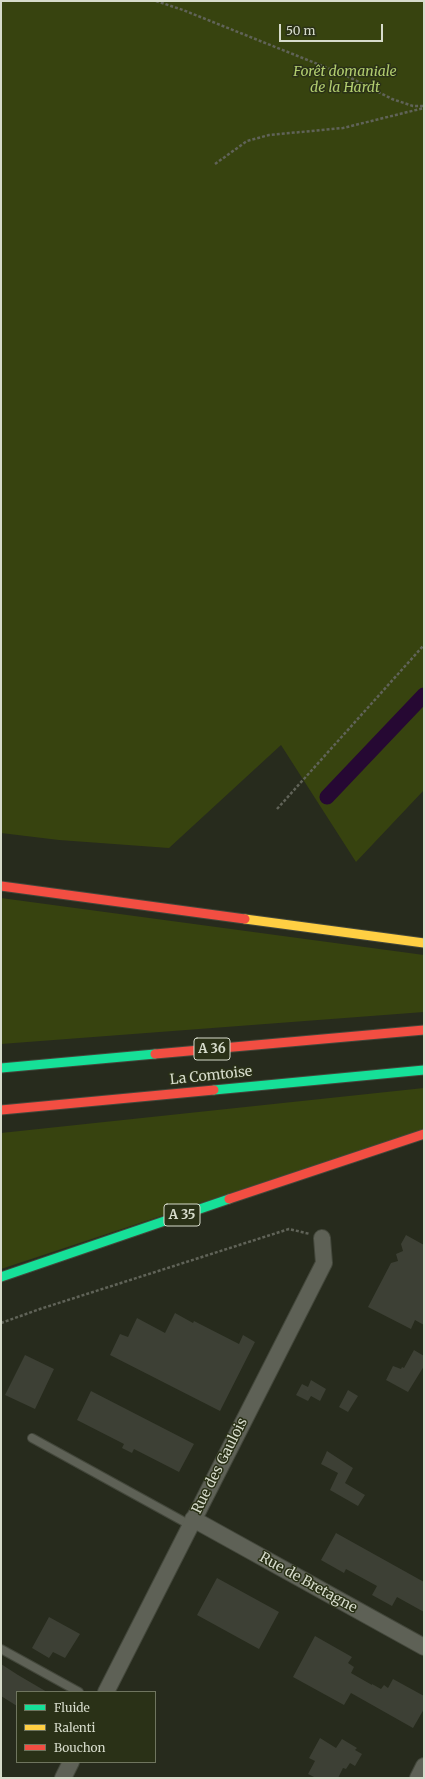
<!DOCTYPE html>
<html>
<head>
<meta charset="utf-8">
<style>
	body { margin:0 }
	#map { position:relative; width:425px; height:1779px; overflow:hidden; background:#272b1d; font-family:Merriweather,serif }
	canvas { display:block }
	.frame { position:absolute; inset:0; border:2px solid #d6dbcb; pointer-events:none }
	.legend { position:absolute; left:16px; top:1691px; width:140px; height:72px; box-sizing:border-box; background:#2a3117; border:1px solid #6f755f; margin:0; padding:5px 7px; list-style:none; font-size:12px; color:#d6dbcb }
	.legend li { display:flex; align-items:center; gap:8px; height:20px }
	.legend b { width:20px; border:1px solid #6f755f }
	.scale { position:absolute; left:279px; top:24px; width:104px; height:18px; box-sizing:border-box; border:2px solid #d6dbcb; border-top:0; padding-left:5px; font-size:12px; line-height:14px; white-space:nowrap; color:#d6dbcb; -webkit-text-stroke:3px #2a3117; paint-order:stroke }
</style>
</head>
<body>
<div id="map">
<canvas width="425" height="1779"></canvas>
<div class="frame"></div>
<ul class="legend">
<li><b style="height:5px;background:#16e098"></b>Fluide</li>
<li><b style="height:5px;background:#ffcf43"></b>Ralenti</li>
<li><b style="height:5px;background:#f24e42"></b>Bouchon</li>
</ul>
<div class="scale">50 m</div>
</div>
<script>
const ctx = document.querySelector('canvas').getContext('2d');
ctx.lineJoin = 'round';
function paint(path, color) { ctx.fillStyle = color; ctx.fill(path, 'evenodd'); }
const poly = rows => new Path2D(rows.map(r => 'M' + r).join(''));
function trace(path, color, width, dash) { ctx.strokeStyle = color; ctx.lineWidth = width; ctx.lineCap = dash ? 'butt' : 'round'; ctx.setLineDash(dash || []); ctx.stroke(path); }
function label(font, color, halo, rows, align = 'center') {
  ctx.font = font + ' Merriweather,serif'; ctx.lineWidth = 3; ctx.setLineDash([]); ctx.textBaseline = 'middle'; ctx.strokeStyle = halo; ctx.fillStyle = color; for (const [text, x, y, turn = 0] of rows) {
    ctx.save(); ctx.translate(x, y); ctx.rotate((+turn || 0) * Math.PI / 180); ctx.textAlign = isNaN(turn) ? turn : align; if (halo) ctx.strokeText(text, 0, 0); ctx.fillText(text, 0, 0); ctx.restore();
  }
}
const green = poly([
	[1,1,424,1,424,790,356,862,281,745,169,848,59,840,1,833],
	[1,898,424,955,424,1012,1,1044],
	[424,1088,424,1129,1,1269,1,1133]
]);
const canal = poly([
	[327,797,424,695]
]);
const building = poly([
	[406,1235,424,1245,424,1325,415,1320,411,1329,368,1307,391,1263,398,1261,396,1254,403,1251,401,1244],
	[175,1313,193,1323,194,1321,239,1344,243,1335,255,1342,220,1411,110,1355,120,1334,128,1337,137,1318,165,1333],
	[414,1350,424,1356,424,1366,408,1392,386,1380,393,1366,401,1369,402,1367,404,1368],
	[25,1355,54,1369,35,1409,5,1395],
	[311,1380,326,1389,320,1401,311,1396,308,1401,296,1395,302,1384,308,1387],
	[348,1390,358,1396,348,1412,339,1407],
	[91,1391,194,1444,179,1472,134,1449,132,1453,122,1448,124,1444,77,1420],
	[327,1451,353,1468,345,1483,365,1495,358,1506,330,1490,338,1473,321,1464],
	[336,1533,424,1582,424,1612,397,1597,392,1606,372,1595,377,1586,346,1569,344,1573,321,1560],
	[217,1578,279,1612,259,1649,197,1615],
	[49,1617,80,1634,65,1658,53,1652,49,1658,32,1648],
	[315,1636,352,1657,348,1663,354,1667,351,1673,372,1685,372,1684,381,1689,384,1685,388,1688,393,1679,424,1696,424,1709,413,1728,351,1693,344,1705,293,1677],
	[1,1664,18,1675,47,1692,17,1692,17,1706,1,1696],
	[320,1738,336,1748,342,1739,357,1748,355,1750,362,1754,355,1766,350,1763,346,1769,343,1768,338,1778,316,1778,308,1774,315,1761,309,1758]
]);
const path = poly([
	[156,1,183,10,345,75,392,99,413,106,424,106],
	[215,164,247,141,269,135,343,128,424,108],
	[277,809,424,645],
	[1,1323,40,1309,289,1229,310,1234]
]);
const lane = poly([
	[32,1438,190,1525],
	[1,1649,79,1692]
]);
const street = poly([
	[193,1519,424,1647],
	[106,1692,324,1263,322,1238],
	[63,1778,71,1762],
	[418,1778,424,1766]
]);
const fast = poly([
	[1,1068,155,1054],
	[214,1090,424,1070],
	[1,1277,229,1199]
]);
const slow = poly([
	[245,919,424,943]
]);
const jam = poly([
	[1,886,245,919],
	[155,1054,424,1030],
	[1,1110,214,1090],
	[229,1199,424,1134]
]);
const shields = [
	[212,1049,36],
	[182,1215,36]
];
const shieldNames = [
	["A 36",212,1049],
	["A 35",182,1215]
];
const parkNames = [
	["Forêt domaniale",345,72],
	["de la Hardt",345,88]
];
const streetNames = [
	["La Comtoise",211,1076,-6],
	["Rue des Gaulois",220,1466,-63],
	["Rue de Bretagne",308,1583,29]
];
paint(green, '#37430f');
trace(canal, '#260833', 15);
paint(building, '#3d4035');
trace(lane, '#43473b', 10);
trace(street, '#43473b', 18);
trace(fast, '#43473b', 11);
trace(slow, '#43473b', 11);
trace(jam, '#43473b', 11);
trace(path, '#606358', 2.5, [3, 2]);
trace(lane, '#5e6156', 8);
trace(street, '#5e6156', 16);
trace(fast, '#16e098', 9);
trace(slow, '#ffcf43', 9);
trace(jam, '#f24e42', 9);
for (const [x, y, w] of shields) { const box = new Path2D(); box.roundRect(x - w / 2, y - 11, w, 22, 3); ctx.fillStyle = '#2a3117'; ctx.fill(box); trace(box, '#d6dbcb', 1); }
label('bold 13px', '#d6dbcb', null, shieldNames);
label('italic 14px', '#b1cc6f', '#2a3117', parkNames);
label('14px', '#d6dbcb', '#2a3117', streetNames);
</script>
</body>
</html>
